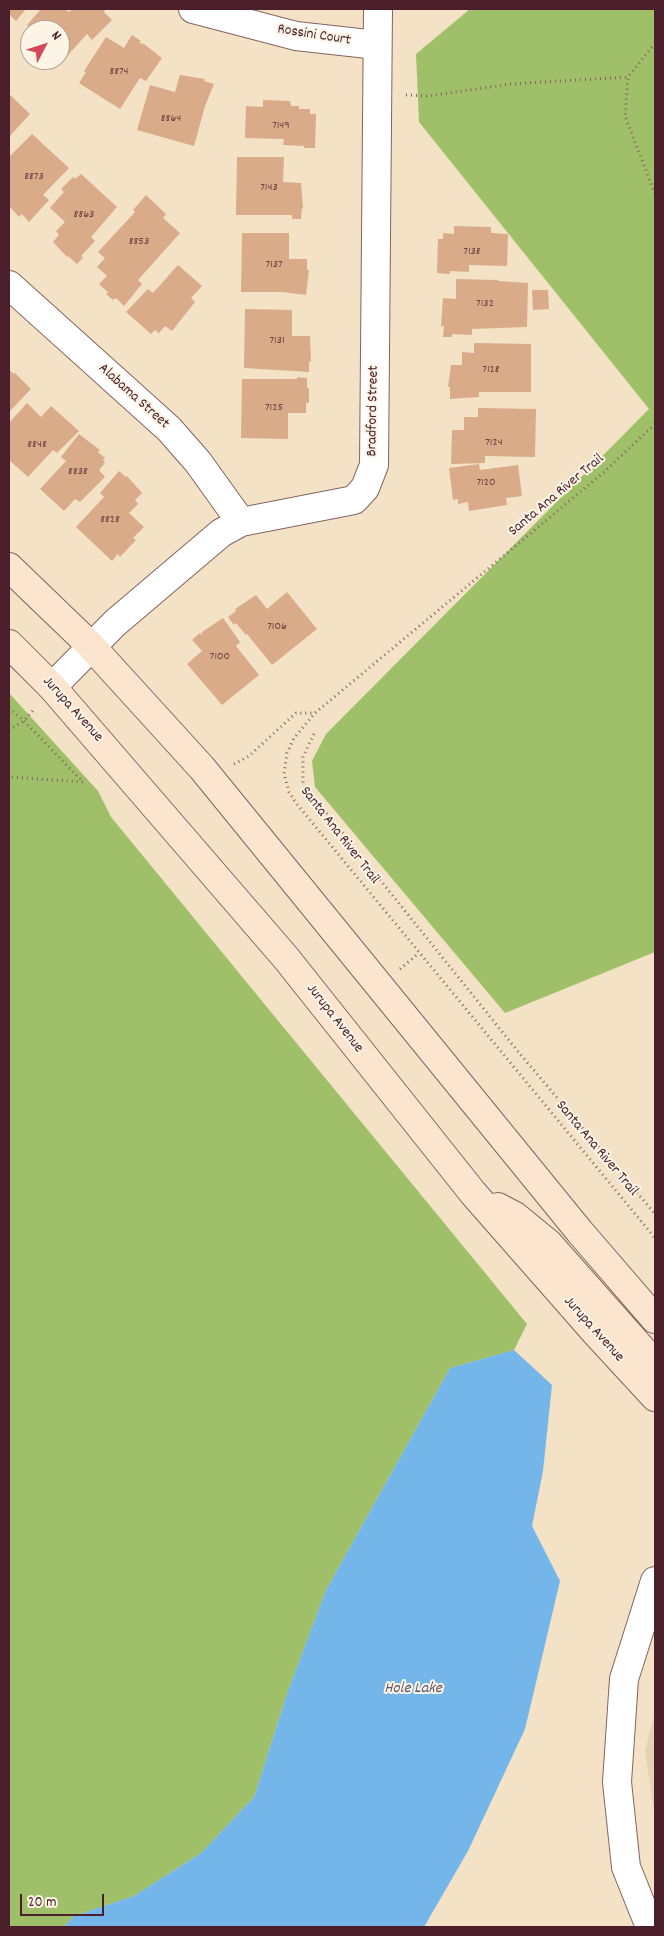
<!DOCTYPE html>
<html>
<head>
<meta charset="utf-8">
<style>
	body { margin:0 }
	#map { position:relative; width:664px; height:1936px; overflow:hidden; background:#f3e2c5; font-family:Dekko,sans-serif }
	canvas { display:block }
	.frame { position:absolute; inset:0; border:10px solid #4a1f2b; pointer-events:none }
	.north { position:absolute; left:20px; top:20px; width:50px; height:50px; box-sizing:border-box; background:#fcf5e5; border:1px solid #b59f9b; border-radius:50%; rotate:50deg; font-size:14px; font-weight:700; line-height:20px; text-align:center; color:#4a1f2b }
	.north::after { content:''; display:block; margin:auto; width:18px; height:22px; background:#d1495b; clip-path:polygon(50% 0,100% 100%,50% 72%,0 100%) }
	.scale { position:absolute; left:20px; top:1894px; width:84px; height:22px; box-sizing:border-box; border:2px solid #4a1f2b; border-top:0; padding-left:6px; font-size:15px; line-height:18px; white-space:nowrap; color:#4a1f2b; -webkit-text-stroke:4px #fcf5e5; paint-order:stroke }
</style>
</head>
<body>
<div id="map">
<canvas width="664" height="1936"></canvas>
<div class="frame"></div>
<div class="north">N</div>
<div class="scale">20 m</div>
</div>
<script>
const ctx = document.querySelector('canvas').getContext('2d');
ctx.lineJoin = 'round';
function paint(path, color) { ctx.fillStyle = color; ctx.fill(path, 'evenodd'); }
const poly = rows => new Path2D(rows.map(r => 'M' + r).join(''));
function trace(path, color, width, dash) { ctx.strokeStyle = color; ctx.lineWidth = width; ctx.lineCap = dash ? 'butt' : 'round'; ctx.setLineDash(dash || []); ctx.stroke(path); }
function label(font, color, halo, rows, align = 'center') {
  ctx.font = font + ' Dekko,sans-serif'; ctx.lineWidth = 4; ctx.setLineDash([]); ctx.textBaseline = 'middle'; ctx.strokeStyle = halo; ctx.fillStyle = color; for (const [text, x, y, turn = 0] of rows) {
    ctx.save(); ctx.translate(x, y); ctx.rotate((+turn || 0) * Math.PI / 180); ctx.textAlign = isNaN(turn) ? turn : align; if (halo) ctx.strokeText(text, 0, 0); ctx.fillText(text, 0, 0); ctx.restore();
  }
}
const built = poly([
	[655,1712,655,1819,645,1751]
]);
const green = poly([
	[470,9,655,9,655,952,505,1013,315,787,312,761,326,734,649,409,419,122,416,54],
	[9,693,98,791,111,817,527,1324,514,1350,450,1368,326,1590,288,1691,254,1797,201,1853,134,1896,74,1916,64,1927,9,1927]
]);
const water = poly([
	[514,1350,552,1385,543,1471,532,1526,560,1581,525,1729,468,1851,424,1927,64,1927,74,1916,134,1896,201,1853,254,1797,288,1691,326,1590,450,1368]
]);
const building = poly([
	[9,9,26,9,16,21,9,14],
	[41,9,44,10,46,9,65,9,69,12,72,9,104,9,105,10,104,12,112,20,92,40,87,34,59,65,53,60,60,60,60,30,30,30,30,40,23,34,30,27,27,25],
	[132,35,141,41,139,43,144,44,162,58,146,81,140,78,120,109,79,83,86,72,84,71,106,37,124,48],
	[180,75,205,79,204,81,214,84,205,106,194,146,137,130,150,85,175,92],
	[9,94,30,114,9,137],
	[263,100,290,101,291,106,299,106,299,109,310,109,310,114,316,114,315,148,304,148,304,146,283,145,284,139,245,138,246,106,263,107],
	[32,134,69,168,43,195,49,200,29,222,22,214,19,217,9,206,9,157],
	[237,157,284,157,283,182,301,183,303,208,302,208,301,219,292,219,292,215,236,215],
	[81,174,117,207,91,237,95,241,81,256,83,258,77,264,68,256,67,257,53,242,59,235,56,231,65,222,50,208,64,192,61,189,73,177,75,179],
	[146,195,166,214,163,218,180,233,138,280,142,284,124,306,116,298,113,300,106,294,108,292,99,284,107,276,97,267,105,258,98,252,135,212,133,210],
	[454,226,491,227,491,233,508,234,507,266,469,265,469,272,450,271,450,274,437,273,438,239,443,239,443,233,454,234],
	[242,233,289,233,289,259,307,259,307,270,309,270,306,295,282,292,241,292],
	[178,265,202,286,191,298,195,302,172,331,165,326,159,333,155,330,151,334,126,312,148,289,153,293],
	[456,279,498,280,498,281,528,283,527,327,472,329,472,335,452,334,452,337,443,337,444,326,441,326,443,298,456,299],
	[532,290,548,290,549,309,533,310],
	[245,309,292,310,292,336,310,336,311,362,309,361,309,372,244,368],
	[474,343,531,344,531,392,479,392,479,397,450,399,450,387,448,387,451,365,462,365,462,352,474,353],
	[9,370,14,374,15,373,31,389,10,411,9,410],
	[297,377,307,378,307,388,309,388,309,403,306,403,306,413,288,413,288,439,241,438,242,379,297,379],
	[27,403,41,417,51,406,79,431,57,453,53,450,28,477,9,460,9,423],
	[478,408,536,409,535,457,485,456,485,463,451,464,452,430,464,430,464,417,478,417],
	[79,434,100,450,98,452,105,458,103,460,105,463,99,470,105,477,80,502,75,499,64,511,40,489,66,461,61,457],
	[479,464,480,470,518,465,522,496,506,498,507,505,469,511,468,502,458,504,458,499,453,500,449,468],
	[119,471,126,477,127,476,142,493,135,500,138,504,129,513,144,527,133,538,136,540,120,557,118,554,112,561,76,527,104,497,100,493],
	[287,592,317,629,272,665,247,634,246,635,236,623,234,625,228,617,236,611,235,609,256,595,267,609],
	[223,618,240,642,236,646,259,675,222,705,187,664,202,651,192,640,200,633,202,635,202,632]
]);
const path = poly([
	[655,43,628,77,625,116,655,194],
	[406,95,428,96,511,84,628,77],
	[655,424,603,473,315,713,294,738,287,753,284,774,289,792,296,803,655,1238],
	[9,708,24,721,83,782,9,777],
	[9,730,24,721,35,708],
	[314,734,303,757,303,784,516,1049,655,1214],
	[234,764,249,756,296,713,315,713],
	[400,969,419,953]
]);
const street = poly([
	[193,9,296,36,377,45],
	[9,285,169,429,198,462,241,522],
	[52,687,115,623,221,533,241,522,354,500,365,488,374,465,378,9],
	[650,1927,626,1867,617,1782,624,1679,655,1581]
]);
const secondary = poly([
	[9,567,91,646,202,768,580,1232,655,1319],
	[9,644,52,687,286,958,473,1193,596,1333,655,1397],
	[498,1207,515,1216,548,1243,655,1364]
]);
const numberNames = [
	["8874",119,72],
	["8864",171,119],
	["7149",281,126],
	["8873",34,177],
	["7143",269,188],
	["8863",84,215],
	["8853",139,242],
	["7138",472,252],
	["7137",274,265],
	["7132",485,304],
	["7131",277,341],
	["7128",491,370],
	["7125",274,408],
	["7124",494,443],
	["8848",37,445],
	["8838",78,472],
	["7120",486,483],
	["8828",110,520],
	["7106",277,627],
	["7100",220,657]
];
const streetNames = [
	["Rossini Court",314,36,9],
	["Alabama Street",133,397,42],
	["Bradford Street",374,411,-89],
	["Santa Ana River Trail",557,496,-40],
	["Jurupa Avenue",72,710,48],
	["Santa Ana River Trail",339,836,52],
	["Jurupa Avenue",334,1019,52],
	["Santa Ana River Trail",596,1149,50],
	["Jurupa Avenue",593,1330,48]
];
const waterNames = [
	["Hole Lake",413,1690]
];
paint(built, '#e3d2b4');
paint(green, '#9fc068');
paint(water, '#74b6e9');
paint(building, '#d9ab89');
trace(street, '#856361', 30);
trace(secondary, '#856361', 30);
trace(path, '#856361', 3, [1, 4]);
trace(street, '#fff', 28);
trace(secondary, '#fce5cf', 28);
label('12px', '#6e4242', null, numberNames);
label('15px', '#4a1f2b', '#fcf5e5', streetNames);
label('italic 16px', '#59546e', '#fcf5e5', waterNames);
</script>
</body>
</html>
